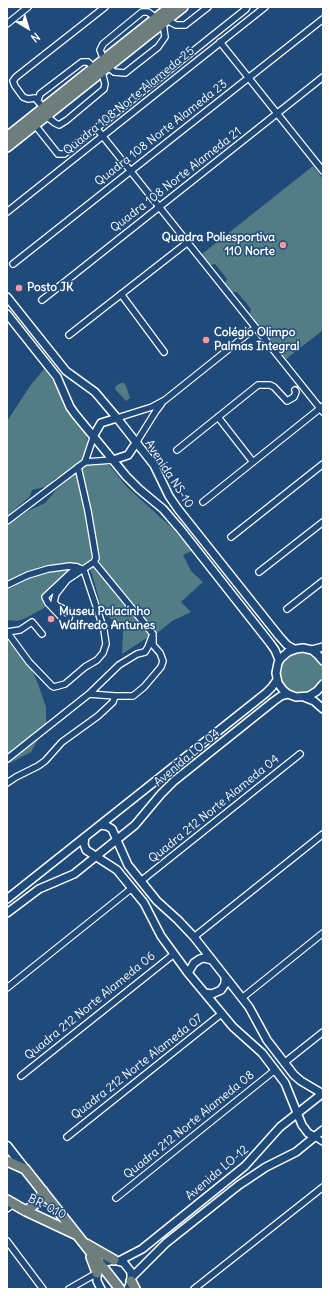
<!DOCTYPE html>
<html>
<head>
<meta charset="utf-8">
<style>
	body { margin:0 }
	#map { position:relative; width:330px; height:1296px; overflow:hidden; background:#1f4a7a; font-family:Delius,sans-serif }
	canvas { display:block }
	.frame { position:absolute; inset:0; border:8px solid #fff; pointer-events:none }
	.north { position:absolute; left:8px; top:8px; width:40px; height:40px; -webkit-text-stroke:3px #1f4a7a; paint-order:stroke; rotate:142deg; font-size:11px; font-weight:700; line-height:16px; text-align:center; color:#fff }
	.north::after { content:''; display:block; margin:auto; width:14px; height:18px; background:#fff; clip-path:polygon(50% 0,100% 100%,50% 72%,0 100%) }
</style>
</head>
<body>
<div id="map">
<canvas width="330" height="1296"></canvas>
<div class="frame"></div>
<div class="north">N</div>
</div>
<script>
const ctx = document.querySelector('canvas').getContext('2d');
ctx.lineJoin = 'round';
function paint(path, color) { ctx.fillStyle = color; ctx.fill(path, 'evenodd'); }
const poly = rows => new Path2D(rows.map(r => 'M' + r).join(''));
function trace(path, color, width, dash) { ctx.strokeStyle = color; ctx.lineWidth = width; ctx.lineCap = dash ? 'butt' : 'round'; ctx.setLineDash(dash || []); ctx.stroke(path); }
function label(font, color, halo, rows, align = 'center') {
  ctx.font = font + ' Delius,sans-serif'; ctx.lineWidth = 3; ctx.setLineDash([]); ctx.textBaseline = 'middle'; ctx.strokeStyle = halo; ctx.fillStyle = color; for (const [text, x, y, turn = 0] of rows) {
    ctx.save(); ctx.translate(x, y); ctx.rotate((+turn || 0) * Math.PI / 180); ctx.textAlign = isNaN(turn) ? turn : align; if (halo) ctx.strokeText(text, 0, 0); ctx.fillText(text, 0, 0); ctx.restore();
  }
}
const green = poly([
	[313,166,323,179,323,330,286,359,250,314,251,309,237,292,232,292,225,283,227,279,215,264,210,265,202,254],
	[44,369,54,382,72,418,85,433,88,441,87,452,82,461,62,476,54,479,49,486,32,490,30,496,7,516,7,421,30,386],
	[121,383,124,383,126,386,130,398,126,401,115,389,116,386],
	[89,463,109,465,126,486,171,527,192,551,183,555,191,571,203,582,181,602,191,612,172,621,156,634,153,634,122,654,123,631,102,610,92,574,87,564,62,564,31,570,7,583,7,526,28,511,45,503,57,489],
	[72,569,43,596,46,606,44,608,24,619,17,621,7,620,7,590,32,577,41,574],
	[7,640,27,659,38,684,46,707,46,724,31,752,10,763,7,764],
	'279 673a22 22 0 1 1 44 0a22 22 0 1 1-44 0Z'
]);
const minor = poly([
	[167,20,176,25,185,25,208,7],
	[7,24,28,7],
	[220,42,323,171],
	[104,60,100,50,103,44,142,12,148,12,156,18],
	[108,67,114,72,125,73,158,47,165,37,163,23],
	[38,100,40,94,82,62,88,62,94,68],
	[44,108,35,98,28,99,23,97,15,86,13,81,16,77,105,7],
	[46,116,55,123,59,125,67,120,104,89,105,84,102,72],
	[35,125,58,154,64,154,246,9,247,7],
	[97,129,323,412],
	[7,212,265,7],
	[13,264,323,19],
	[121,294,164,352],
	[42,300,323,77],
	[69,335,188,242],
	[218,417,253,462],
	[117,418,152,407,165,400,255,328],
	[136,443,156,411,162,403],
	[177,450,258,385,270,385,274,387,287,401,294,397,296,392,295,390],
	[85,462,113,460],
	[85,462,94,435],
	[203,502,323,406],
	[7,521,85,462],
	[231,537,323,464],
	[77,567,45,597,48,603,64,620,69,618,70,614,68,611,57,606,54,602,56,594,67,580,94,562,96,558,88,511,78,467],
	[259,572,323,522],
	[7,585,28,575,48,569,70,566,77,567,84,570,104,630,106,644,103,653,97,660,85,667,65,684,54,687,52,686,29,662,7,632],
	[287,609,323,581],
	[7,632,20,630,32,622,42,634],
	[89,694,115,696,133,696,144,687,161,667,163,661,160,653,153,645,153,637],
	[7,759,89,694,119,665,137,654,145,652,148,647,153,634,94,562],
	[7,783,16,777,38,766,45,761,62,742,98,716,113,702,115,696],
	[141,881,300,754],
	[194,937,323,834],
	[7,988,132,888],
	[242,998,323,933],
	[284,1063,323,1032],
	[21,1076,174,954],
	[67,1137,221,1014],
	[315,1137,323,1142],
	[116,1198,275,1070],
	[7,1209,13,1204],
	[7,1241,43,1289],
	[69,1289,97,1273],
	[194,1289,323,1187]
]);
const tertiary = poly([
	[7,297,66,371,95,392,117,418,154,465,169,496,178,509,279,636,287,645,294,649],
	[7,314,57,377,70,407,75,414,126,476,139,489,163,509,181,530,270,643,275,650,279,660],
	[94,435,101,423,117,418],
	[113,460,128,455,136,443],
	[312,650,323,647],
	[323,661,318,655,312,650,303,648,296,649,288,652,281,658,278,663,276,673,278,683,283,690,288,694,296,697,309,696,317,691,323,684],
	[304,697,314,701,323,709],
	[100,825,107,826,112,829,128,865,157,901,178,920,194,937,249,1007,267,1040,294,1075,301,1081,323,1094],
	[85,837,84,844,86,850,117,870,121,875,144,903,161,936,188,973,233,1027,262,1053,285,1083,302,1125,308,1133,315,1137],
	[7,899,266,693,272,687,277,680],
	[7,913,39,889,74,874,135,825,161,794,174,781,274,701,281,696,288,694],
	[188,973,194,963,200,959,204,958,212,960],
	[205,993,212,994,221,990,225,984,225,977],
	[119,1261,142,1249,245,1166,280,1127,323,1093],
	[132,1277,166,1243,239,1185,266,1167,296,1152,323,1130],
	[101,1289,97,1281,97,1273,102,1265,105,1262,114,1260,124,1263,131,1272,131,1281,128,1289]
]);
const secondary = poly([
	[7,1146,25,1169]
]);
const primary = poly([
	[7,137,170,7],
	[7,147,183,7]
]);
const trunk = poly([
	[7,1161,25,1169,120,1289],
	[7,1200,26,1211,75,1234],
	[26,1211,39,1201,43,1191],
	[86,1244,114,1260],
	[91,1257,97,1273],
	[131,1281,135,1289]
]);
const markers = [
	[283,245,4,"#ff9aa2"],
	[19,288,4,"#ff9aa2"],
	[206,340,4,"#ff9aa2"],
	[51,619,4,"#ff9aa2"]
];
const streetNames = [
	["Quadra 108 Norte Alameda 25",129,101,-39],
	["Quadra 108 Norte Alameda 23",161,133,-38],
	["Quadra 108 Norte Alameda 21",176,180,-38],
	["Avenida NS-10",169,474,57],
	["Avenida LO-04",187,758,-40],
	["Quadra 212 Norte Alameda 04",214,809,-39],
	["Quadra 212 Norte Alameda 06",90,1006,-39],
	["Quadra 212 Norte Alameda 07",137,1067,-38],
	["Quadra 212 Norte Alameda 08",189,1125,-39],
	["Avenida LO-12",217,1173,-40],
	["BR-010",47,1207,26]
];
const poiNames = [
	["Quadra Poliesportiva",275,238,"right"],
	["110 Norte",275,252,"right"],
	["Posto JK",27,288],
	["Colégio Olimpo",214,333],
	["Palmas Integral",214,347],
	["Museu Palacinho",59,612],
	["Walfredo Antunes",59,626]
];
paint(green, '#527d85');
trace(minor, '#fff', 8);
trace(tertiary, '#fff', 10);
trace(secondary, '#fff', 11);
trace(primary, '#fff', 12);
trace(trunk, '#fff', 12);
trace(minor, '#1f4a7a', 5.5);
trace(tertiary, '#1f4a7a', 7);
trace(secondary, '#1f4a7a', 8);
trace(primary, '#6d7e7c', 9);
trace(trunk, '#6d7e7c', 9);
for (const [x, y, r, color] of markers) { const dot = new Path2D(); dot.arc(x, y, r, 0, 2 * Math.PI); ctx.fillStyle = color; ctx.fill(dot); trace(dot, '#1f4a7a', 1.5); }
label('12px', '#fff', '#1f4a7a', streetNames);
label('bold 12px', '#fff', '#1f4a7a', poiNames, 'left');
</script>
</body>
</html>
